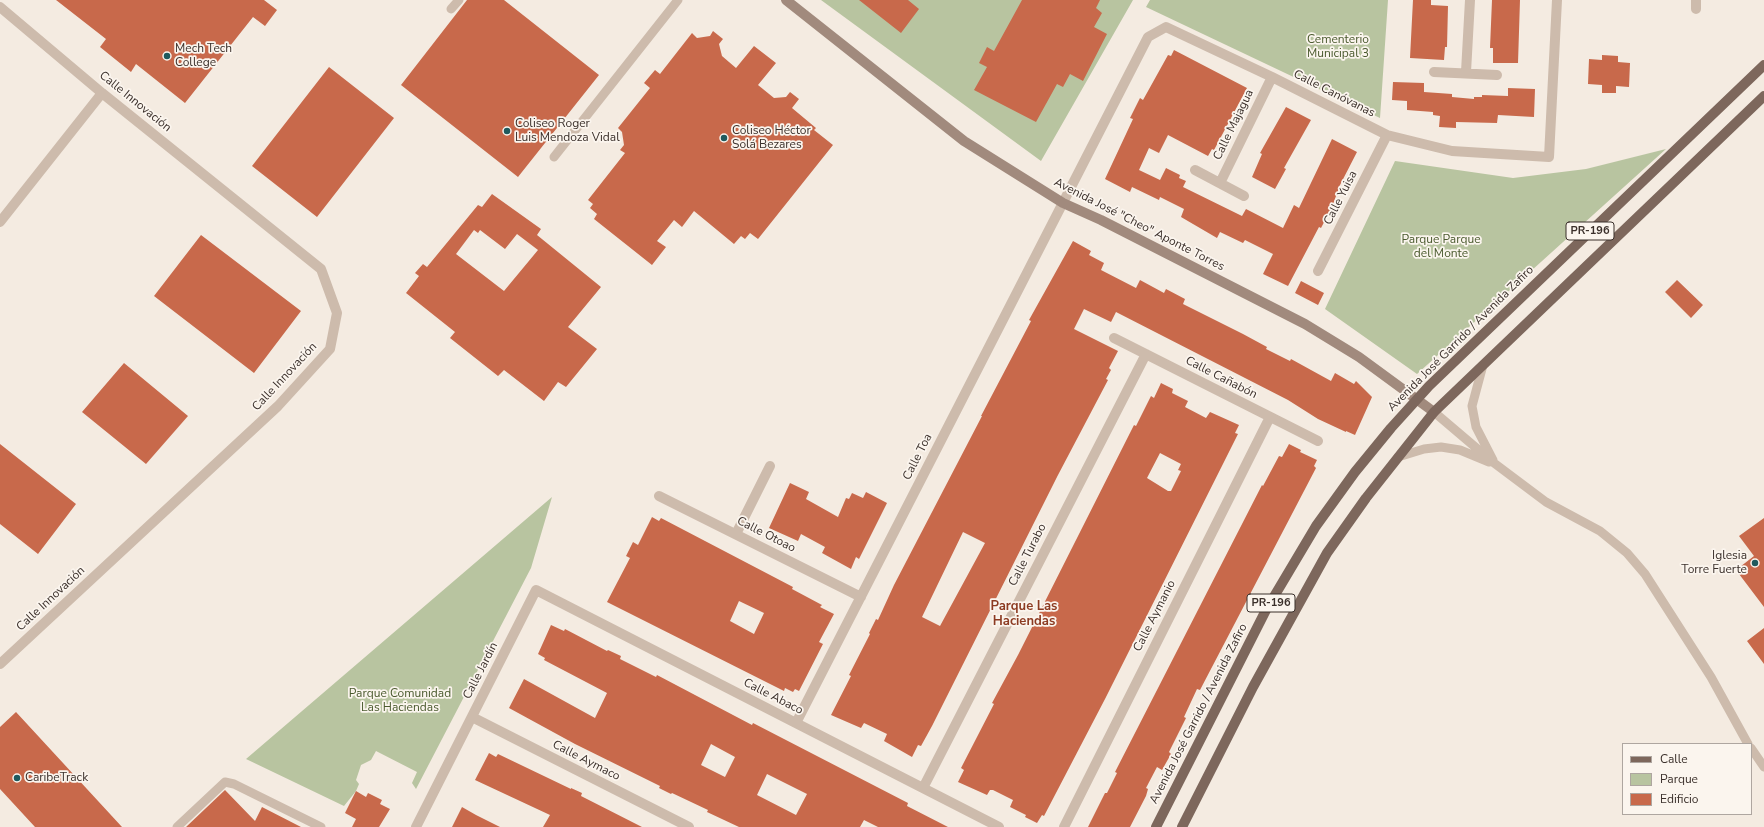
<!DOCTYPE html>
<html>
<head>
<meta charset="utf-8">
<style>
	body { margin:0 }
	#map { position:relative; width:1764px; height:827px; overflow:hidden; background:#f4ebe1; font-family:"Nunito Sans",sans-serif }
	canvas { display:block }
	.legend { position:absolute; left:1622px; top:743px; width:130px; height:72px; box-sizing:border-box; background:#fbf5ee; border:1px solid #aea6a0; margin:0; padding:5px 7px; list-style:none; font-size:12px; color:#3b302b }
	.legend li { display:flex; align-items:center; gap:8px; height:20px }
	.legend b { width:20px; border:1px solid #aea6a0 }
</style>
</head>
<body>
<div id="map">
<canvas width="1764" height="827"></canvas>
<ul class="legend">
<li><b style="height:5px;background:#7d675c"></b>Calle</li>
<li><b style="height:11px;background:#b8c4a0"></b>Parque</li>
<li><b style="height:11px;background:#c8694b"></b>Edificio</li>
</ul>
</div>
<script>
const ctx = document.querySelector('canvas').getContext('2d');
ctx.lineJoin = 'round';
function paint(path, color) { ctx.fillStyle = color; ctx.fill(path, 'evenodd'); }
const poly = rows => new Path2D(rows.map(r => 'M' + r).join(''));
function trace(path, color, width, dash) { ctx.strokeStyle = color; ctx.lineWidth = width; ctx.lineCap = dash ? 'butt' : 'round'; ctx.setLineDash(dash || []); ctx.stroke(path); }
function label(font, color, halo, rows, align = 'center') {
  ctx.font = font + ' "Nunito Sans",sans-serif'; ctx.lineWidth = 3.5; ctx.setLineDash([]); ctx.textBaseline = 'middle'; ctx.strokeStyle = halo; ctx.fillStyle = color; for (const [text, x, y, turn = 0] of rows) {
    ctx.save(); ctx.translate(x, y); ctx.rotate((+turn || 0) * Math.PI / 180); ctx.textAlign = isNaN(turn) ? turn : align; if (halo) ctx.strokeText(text, 0, 0); ctx.fillText(text, 0, 0); ctx.restore();
  }
}
const green = poly([
	[821,0,1133,0,1041,161],
	[1150,0,1388,0,1380,118,1146,7],
	[1666,149,1417,374,1325,309,1395,161,1513,178,1586,169],
	[552,497,531,568,416,789,412,783,417,772,376,751,371,760,361,765,356,780,359,784,356,791,344,806,246,759]
]);
const building = poly([
	[56,0,264,0,277,10,265,26,253,17,185,103,136,64,131,72,100,47,106,39],
	[467,0,504,0,599,75,518,177,401,85],
	[859,0,908,0,919,9,901,33],
	[1022,0,1100,0,1096,8,1102,13,1094,27,1107,34,1083,81,1070,74,1063,87,1057,84,1036,122,974,90,987,67,979,63,987,47,994,51],
	[1413,0,1431,0,1431,5,1448,6,1447,47,1445,47,1444,60,1410,58],
	[1492,0,1520,0,1518,63,1493,63,1493,48,1490,48],
	[713,31,723,39,719,44,722,56,736,68,754,46,776,63,758,85,774,98,786,97,790,92,799,99,792,108,816,128,814,130,833,145,758,239,750,233,745,239,741,236,734,244,694,211,682,227,674,220,657,241,666,247,652,265,594,219,597,214,590,208,593,204,588,200,625,153,620,150,624,145,622,132,618,128,650,88,644,83,655,70,660,74,692,33,697,38,710,36],
	[1174,50,1247,88,1214,150,1212,149,1208,156,1168,135,1159,153,1149,148,1139,170,1160,180,1166,168,1180,175,1179,178,1186,181,1183,187,1242,216,1246,209,1283,228,1294,205,1299,208,1332,139,1357,152,1340,185,1332,207,1321,228,1319,227,1288,286,1263,274,1273,254,1245,240,1243,243,1220,232,1217,238,1181,217,1184,209,1160,197,1159,200,1132,187,1130,192,1105,179,1133,119,1130,118,1140,98,1143,100,1168,55,1171,56],
	[1602,55,1618,56,1618,62,1630,63,1629,87,1616,86,1616,93,1602,93,1602,85,1588,84,1589,59,1602,60],
	[329,67,394,118,317,217,252,166],
	[1393,82,1424,83,1424,92,1452,94,1452,97,1474,99,1474,97,1482,97,1482,95,1508,96,1508,88,1535,89,1534,117,1498,115,1497,123,1456,122,1456,128,1439,127,1440,116,1433,115,1433,112,1407,110,1407,101,1392,100],
	[1286,107,1311,120,1284,168,1286,169,1275,189,1252,177,1262,154,1260,153],
	[492,194,541,229,537,235,601,287,568,327,597,349,566,387,558,382,544,401,504,370,498,376,450,338,455,332,406,293,419,276,415,273,423,264,427,267,478,205,482,207],
	[474,230,478,233,480,230,505,249,517,234,538,250,504,291,456,254],
	[201,235,301,311,254,373,154,296],
	[1073,241,1091,251,1089,255,1104,263,1101,270,1136,288,1140,280,1164,293,1166,289,1185,299,1183,304,1243,334,1267,347,1266,349,1290,361,1291,359,1331,381,1335,373,1354,384,1356,381,1372,397,1355,435,1346,431,1346,432,1318,419,1288,400,1116,312,1111,322,1084,309,1074,329,1118,351,1109,368,1111,370,1106,379,1108,380,1058,475,932,726,921,746,918,745,912,757,884,741,887,734,864,723,861,728,831,715,851,676,849,675,870,634,869,633,876,619,878,620,894,585,982,416,981,416,1031,321,1029,320],
	[963,532,985,543,940,626,922,617],
	[1677,280,1703,305,1691,318,1665,292],
	[1301,281,1324,293,1318,305,1295,293],
	[124,363,188,416,146,464,82,412],
	[1161,383,1173,389,1172,393,1188,401,1185,407,1206,418,1210,412,1239,425,1235,433,1238,434,1105,699,1044,816,1042,815,1037,823,1025,817,1026,815,1010,807,1013,800,993,790,990,790,987,795,958,782,964,770,961,768,994,704,992,703,1018,655,1134,425,1136,426,1151,396,1154,398],
	[1160,453,1181,464,1178,470,1181,471,1171,491,1168,491,1147,478],
	[0,444,76,504,38,554,0,524],
	[1289,444,1301,450,1300,452,1317,460,1314,466,1316,468,1200,690,1197,689,1184,717,1186,718,1169,752,1171,754,1162,770,1157,767,1146,788,1148,789,1146,796,1130,827,1088,827,1105,793,1107,793,1117,773,1115,772,1262,485,1263,486,1279,456,1282,457],
	[790,483,809,492,806,499,838,517,846,498,849,499,852,493,863,498,866,492,887,503,859,559,856,557,851,569,822,553,825,547,801,534,798,541,769,528],
	[652,517,659,521,661,518,793,587,792,589,822,605,820,607,834,614,819,642,823,644,799,691,795,689,793,692,785,688,784,691,607,602,630,558,626,556,633,542,638,545],
	[739,601,764,613,754,634,730,621],
	[1764,518,1764,607,1736,570,1754,556,1739,536],
	[551,625,564,631,565,629,607,651,608,650,621,656,620,659,656,677,657,675,752,725,753,723,908,803,907,806,948,827,878,827,864,820,860,827,739,827,707,812,708,810,672,793,671,794,659,788,660,786,575,744,509,708,524,679,595,718,607,693,544,660,545,658,538,654],
	[711,744,735,757,725,777,701,765],
	[767,774,807,794,796,815,757,795],
	[1764,628,1764,664,1747,641],
	[16,712,122,827,35,827,0,789,0,727],
	[489,753,496,757,498,754,571,789,571,788,582,793,581,796,642,827,543,827,550,815,475,780],
	[225,790,255,821,262,807,301,827,186,827],
	[356,791,366,797,368,793,382,800,380,804,390,809,379,827,352,827,356,819,345,813],
	[462,807,476,815,500,827,452,827]
]);
const lane = poly([
	[451,9,459,0],
	[554,157,678,0],
	[1483,365,1472,406,1476,427,1493,460],
	[1434,412,1494,463,1546,502,1600,531,1627,553,1645,574,1711,677,1748,744],
	[1398,457,1424,449,1441,447,1460,450,1489,462],
	[1751,748,1764,767],
	[177,827,225,782,234,784,321,827]
]);
const street = poly([
	[0,7,102,93,321,269,337,313,330,349,278,406,0,664],
	[1696,9,1696,0],
	[1434,72,1497,75],
	[1466,72,1470,0],
	[1195,170,1244,196],
	[1220,183,1272,77],
	[0,222,102,93],
	[1318,271,1387,135],
	[1114,338,1318,441],
	[659,496,861,597],
	[736,534,770,466],
	[472,717,689,827],
	[796,723,1148,37,1166,27,1272,77,1387,135,1452,151,1549,157,1557,0],
	[923,788,1146,354],
	[416,827,536,590,999,827],
	[1064,827,1270,417]
]);
const secondary = poly([
	[786,0,964,141,1063,203,1101,220,1305,324,1359,357,1434,412]
]);
const primary = poly([
	[1156,827,1266,610,1316,526,1355,472,1391,428,1429,386,1764,65],
	[1182,827,1253,687,1327,553,1366,498,1434,412,1764,96]
]);
const markers = [
	[167,56,4,"#1f5a5e"],
	[507,131,4,"#1f5a5e"],
	[724,138,4,"#1f5a5e"],
	[1755,563,4,"#1f5a5e"],
	[17,778,4,"#1f5a5e"]
];
const shields = [
	[1590,231,48],
	[1271,603,48]
];
const shieldNames = [
	["PR-196",1590,231],
	["PR-196",1271,603]
];
const parkNames = [
	["Cementerio",1338,40],
	["Municipal 3",1338,54],
	["Parque Parque",1441,240],
	["del Monte",1441,254],
	["Parque Comunidad",400,694],
	["Las Haciendas",400,708]
];
const poiNames = [
	["Mech Tech",175,49],
	["College",175,63],
	["Coliseo Roger",515,124],
	["Luis Mendoza Vidal",515,138],
	["Coliseo Héctor",732,131],
	["Solá Bezares",732,145],
	["Iglesia",1747,556,"right"],
	["Torre Fuerte",1747,570,"right"],
	["CaribeTrack",25,778]
];
const streetNames = [
	["Calle Canóvanas",1334,94,27],
	["Calle Innovación",135,102,39],
	["Calle Majagua",1234,125,-64],
	["Calle Yuisa",1341,198,-63],
	["Avenida José \"Cheo\" Aponte Torres",1139,225,27],
	["Avenida José Garrido / Avenida Zafiro",1461,339,-45],
	["Calle Innovación",285,377,-47],
	["Calle Cañabón",1221,378,27],
	["Calle Toa",918,457,-63],
	["Calle Otoao",766,535,27],
	["Calle Turabo",1028,555,-63],
	["Calle Innovación",51,599,-43],
	["Calle Aymanio",1155,616,-63],
	["Calle Jardín",481,671,-63],
	["Calle Abaco",773,697,27],
	["Avenida José Garrido / Avenida Zafiro",1199,714,-63],
	["Calle Aymaco",586,761,27]
];
const neighbourhoodNames = [
	["Parque Las",1024,607],
	["Haciendas",1024,622]
];
paint(green, '#b8c4a0');
paint(building, '#c8694b');
trace(lane, '#cdbbac', 9);
trace(street, '#cdbbac', 10);
trace(secondary, '#a18a7d', 10);
trace(primary, '#7d675c', 10);
for (const [x, y, r, color] of markers) { const dot = new Path2D(); dot.arc(x, y, r, 0, 2 * Math.PI); ctx.fillStyle = color; ctx.fill(dot); trace(dot, '#fbf5ee', 1.5); }
for (const [x, y, w] of shields) { const box = new Path2D(); box.roundRect(x - w / 2, y - 9, w, 18, 3); ctx.fillStyle = '#fbf5ee'; ctx.fill(box); trace(box, '#3b302b', 1); }
label('bold 11px', '#3b302b', null, shieldNames);
label('12px', '#4a5a2e', '#fbf5ee', parkNames);
label('12px', '#3b302b', '#fbf5ee', poiNames, 'left');
label('12px', '#3b302b', '#fbf5ee', streetNames);
label('bold 13px', '#8c3b22', '#fbf5ee', neighbourhoodNames);
</script>
</body>
</html>
